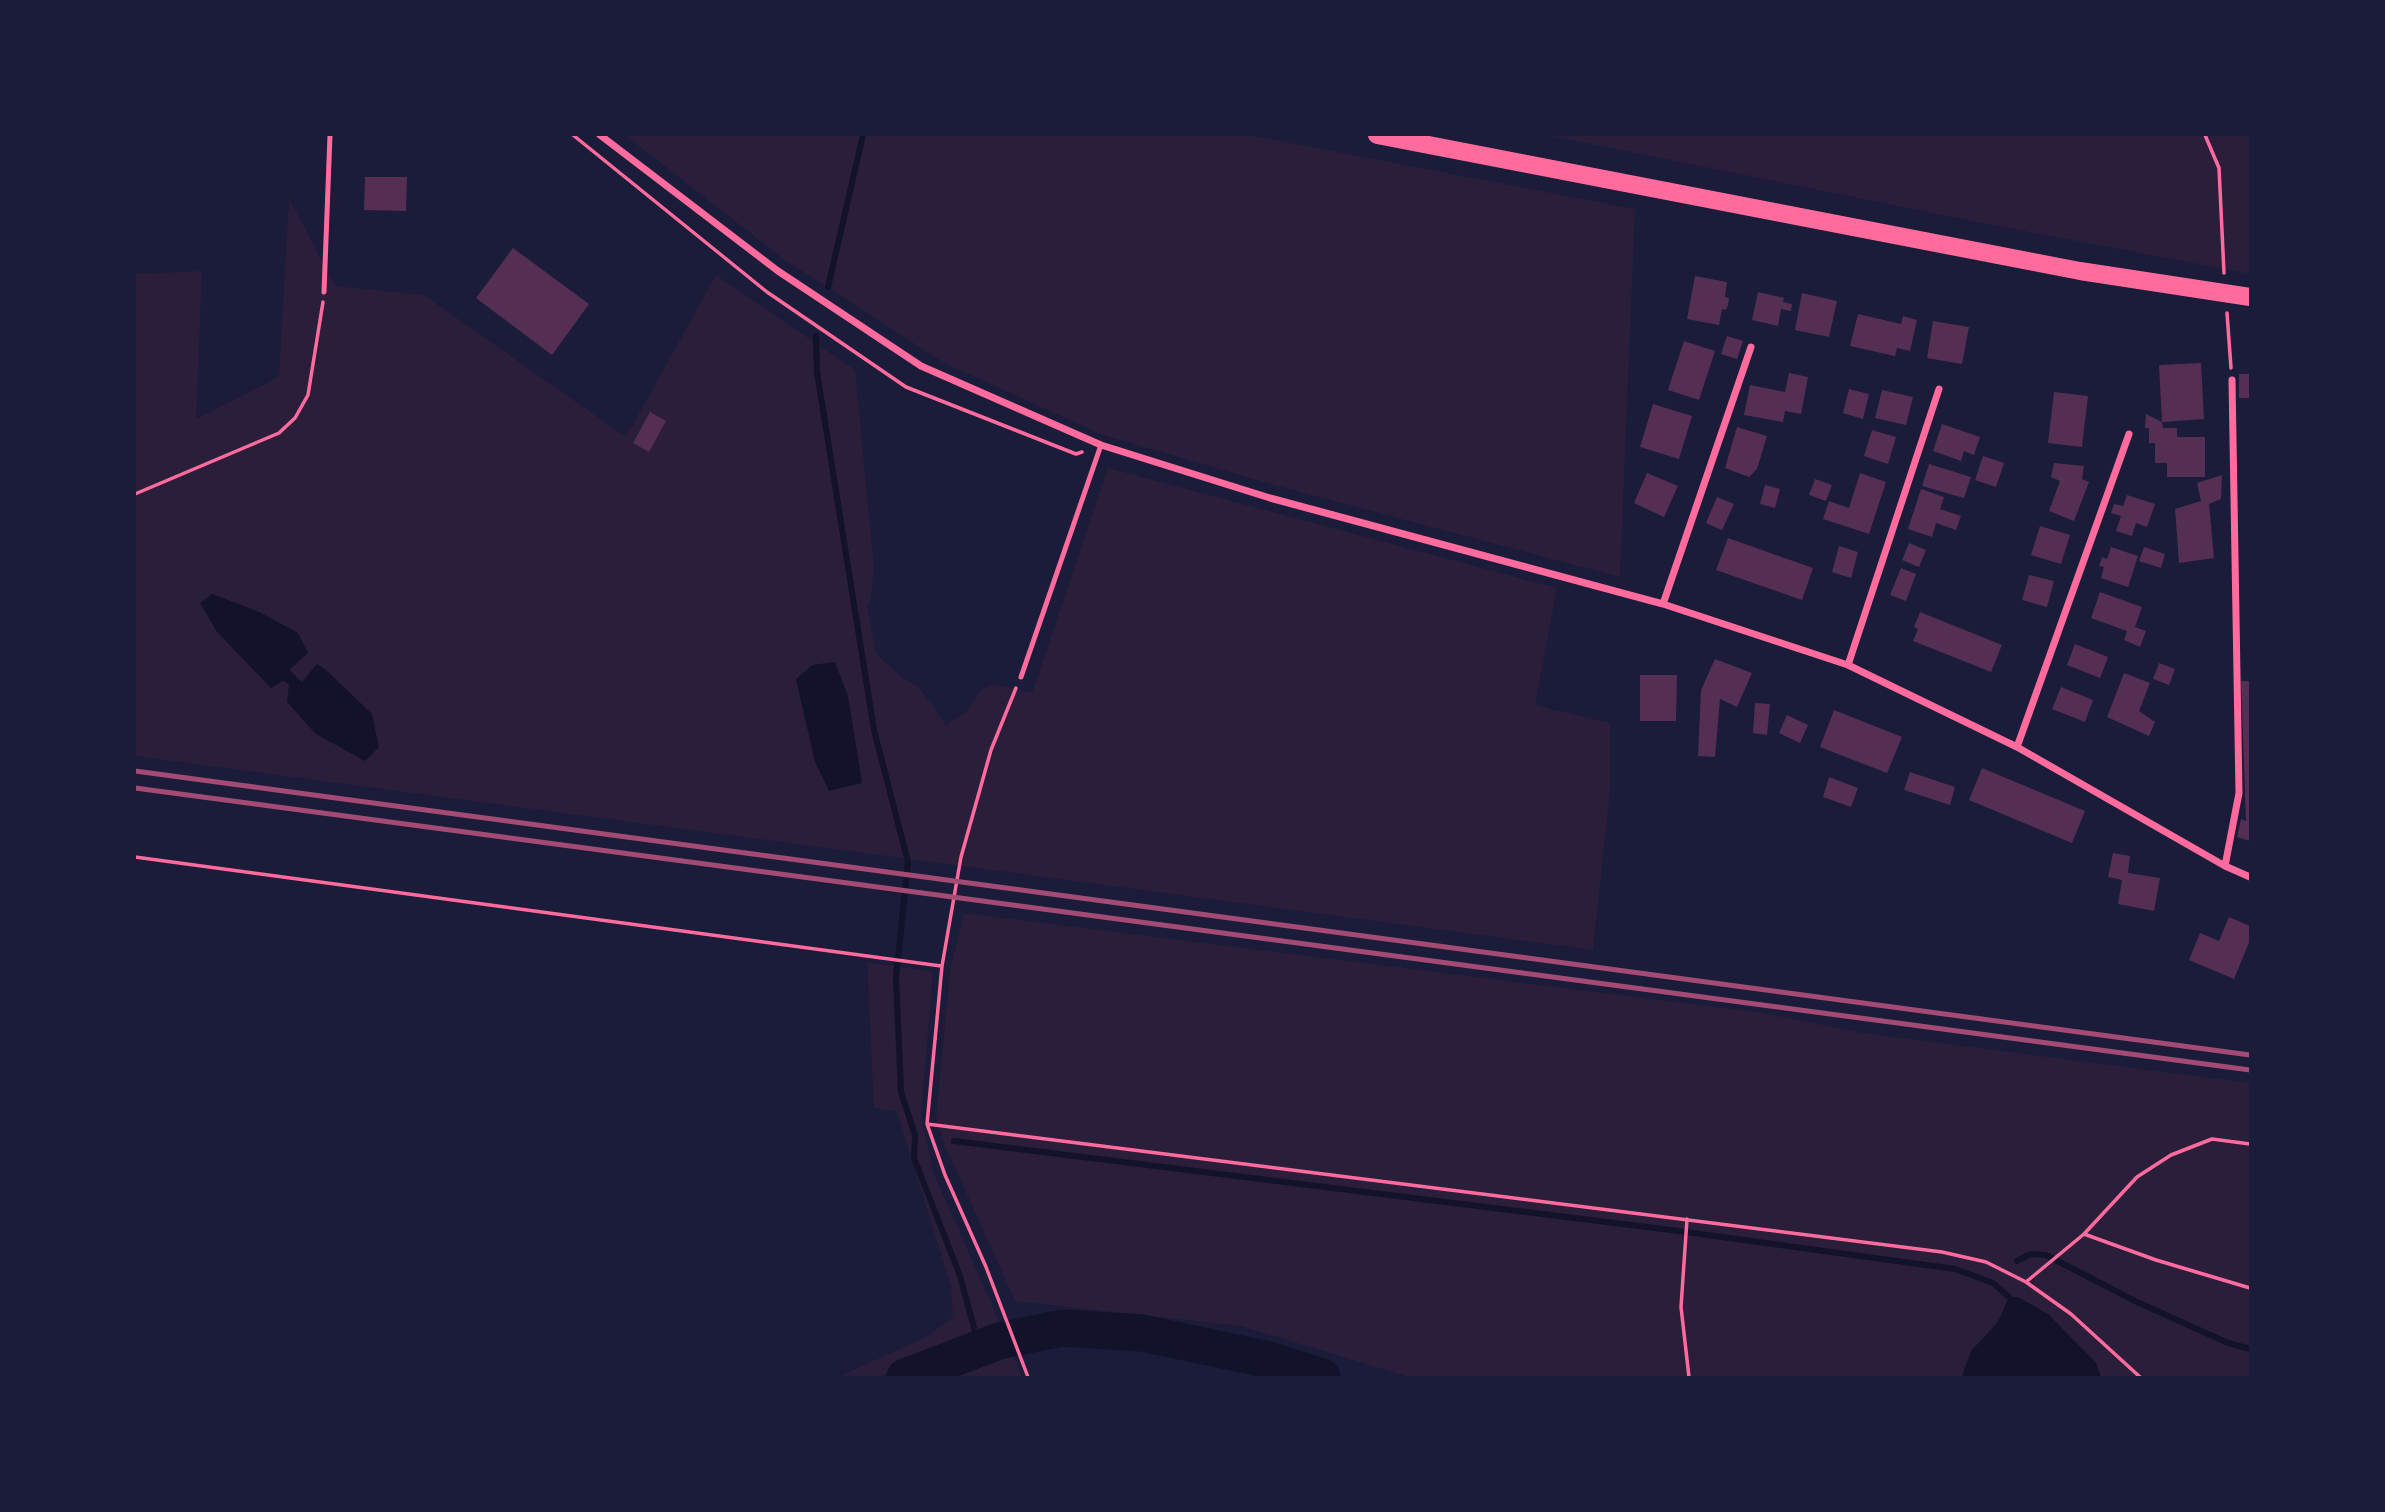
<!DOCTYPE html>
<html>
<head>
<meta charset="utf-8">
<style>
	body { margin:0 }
	#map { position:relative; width:2385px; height:1512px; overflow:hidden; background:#1b1b3a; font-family:"Alegreya Sans",sans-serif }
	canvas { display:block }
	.frame { position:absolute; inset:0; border:136px solid #1b1b3a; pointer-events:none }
</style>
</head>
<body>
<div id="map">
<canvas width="2385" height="1512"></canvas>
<div class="frame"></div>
</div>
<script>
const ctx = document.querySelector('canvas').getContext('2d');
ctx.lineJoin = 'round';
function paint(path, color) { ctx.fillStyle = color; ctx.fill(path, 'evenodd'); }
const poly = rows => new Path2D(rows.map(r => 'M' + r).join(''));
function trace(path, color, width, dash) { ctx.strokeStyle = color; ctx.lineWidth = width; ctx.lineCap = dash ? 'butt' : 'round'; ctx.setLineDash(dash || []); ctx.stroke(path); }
const green = poly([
	[625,135,1249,135,1635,209,1620,577,1274,485,1103,435,946,364,782,258],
	[1547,135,2250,135,2250,274,1967,220],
	[289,198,335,286,424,295,626,437,716,275,855,370,874,567,871,598,867,605,876,654,902,677,919,687,946,725,967,712,980,691,992,684,1032,693,1108,468,1557,588,1535,705,1610,723,1610,791,1593,950,135,756,135,274,202,271,196,419,279,377],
	[212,594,259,612,298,633,289,669,302,682,289,684,283,681],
	[964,913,1764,1013,1863,1033,2250,1083,2250,1377,2101,1377,2096,1363,2048,1314,2009,1297,2006,1310,1964,1368,1962,1377,1409,1377,1241,1326,1015,1301,943,1141,936,1118,950,970],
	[867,962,933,972,921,1115,933,1172,1002,1328,878,1377,838,1377,926,1337,953,1317,951,1287,897,1112,874,1108],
	[1011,1349,1022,1377,936,1377]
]);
const water = poly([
	[212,594,259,612,298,633,308,653,289,670,302,682,317,664,325,669,372,714,379,747,365,761,316,734,287,702,289,684,283,681,271,688,217,632,200,603],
	[835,662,848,696,862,783,829,791,815,762,796,679,812,665],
	[2009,1297,2018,1297,2048,1314,2096,1363,2101,1377,1962,1377,1971,1351,1998,1322]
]);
const stream = poly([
	[828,287,863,135],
	[816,336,817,372,874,730,908,862,896,977,901,1092,915,1135,914,1158,960,1276,980,1350],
	[954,1141,1671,1230,1955,1269,1993,1283,2009,1297],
	[2017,1261,2031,1254,2046,1255,2135,1301,2228,1343,2250,1349]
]);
const river = poly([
	[905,1377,999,1341,1062,1328,1142,1333,1265,1359,1322,1377]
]);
const building = poly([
	[365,177,407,177,406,211,364,210],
	[513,248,589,304,552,355,476,298],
	[1695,276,1727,282,1725,297,1729,298,1728,305,1726,310,1722,309,1719,325,1687,319],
	[1758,292,1784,298,1783,302,1792,304,1791,311,1781,309,1778,326,1752,320],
	[1802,293,1837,301,1829,337,1795,330],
	[1858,314,1901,324,1903,316,1917,320,1910,351,1897,348,1895,356,1850,346],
	[1933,321,1969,327,1962,364,1927,358],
	[1727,336,1743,341,1737,359,1721,354],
	[1684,341,1715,351,1699,400,1668,390],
	[2201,363,2204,419,2162,422,2159,365],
	[1789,373,1808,377,1801,414,1785,411,1783,422,1744,415,1750,385,1785,392],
	[2239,374,2250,374,2250,398,2239,398],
	[1849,389,1869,394,1863,419,1843,413],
	[1882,390,1913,397,1906,425,1875,418],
	[2054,392,2088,396,2082,447,2048,443],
	[1653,404,1692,416,1679,459,1640,447],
	[650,412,666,421,649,452,633,443],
	[2146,414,2162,422,2163,428,2177,428,2177,437,2205,437,2205,477,2167,477,2167,463,2155,463,2155,443,2149,443,2149,428,2145,428],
	[1942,424,1980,437,1974,455,1964,451,1961,461,1933,451],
	[1737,427,1767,436,1757,469,1749,477,1725,468],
	[1872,430,1896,437,1888,464,1864,456],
	[1983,456,2004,463,1996,487,1975,480],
	[2054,463,2084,466,2082,479,2089,482,2074,521,2049,511,2060,481,2051,477],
	[1929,464,1971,477,1964,498,1922,486],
	[1647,473,1678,486,1664,517,1634,503],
	[1860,473,1886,482,1869,534,1823,519,1829,501,1849,508],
	[2222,475,2221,499,2209,504,2214,558,2179,563,2175,509,2201,501,2197,483],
	[1815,479,1832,485,1826,501,1809,495],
	[1765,485,1780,489,1775,508,1760,504],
	[1921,489,1944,497,1940,509,1961,516,1956,530,1936,523,1932,537,1908,529],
	[2127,495,2155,504,2147,527,2136,523,2132,536,2116,531,2121,516,2111,513,2114,504,2123,506],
	[1717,497,1734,504,1722,530,1706,523],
	[2040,526,2070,535,2061,564,2031,555],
	[1728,538,1813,568,1802,600,1716,570],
	[1909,543,1926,550,1919,567,1902,560],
	[1839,546,1858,552,1851,578,1832,572],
	[2111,547,2138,556,2128,587,2101,578,2104,567,2099,566,2102,557,2107,559],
	[2144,547,2165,554,2161,568,2139,561],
	[1901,568,1916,574,1906,601,1890,595],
	[2029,575,2054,581,2047,607,2022,600],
	[2100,592,2142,607,2135,627,2146,631,2140,647,2124,640,2127,631,2091,618],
	[1920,612,2002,645,1991,672,1913,641,1918,629,1914,627],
	[2075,644,2108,657,2100,678,2067,665],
	[1715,659,1752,673,1737,707,1720,699,1715,757,1698,756,1701,690],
	[2159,663,2175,669,2169,685,2153,679],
	[2124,673,2150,683,2139,711,2155,722,2149,736,2107,717],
	[1640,675,1677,675,1676,721,1640,721],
	[2241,681,2250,681,2250,841,2237,837,2241,819,2246,821],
	[2061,687,2093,700,2085,722,2052,709],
	[1755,703,1770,704,1767,735,1753,733],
	[1834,710,1902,737,1887,773,1820,747],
	[1787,715,1808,725,1800,743,1779,733],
	[1982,768,2085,811,2072,843,1969,800],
	[1910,772,1955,787,1950,805,1904,790],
	[1829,777,1858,788,1851,807,1823,797],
	[2113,853,2130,856,2128,873,2160,878,2154,911,2118,904,2122,880,2108,877],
	[2229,917,2250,926,2250,940,2234,979,2189,960,2200,933,2219,941]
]);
const path = poly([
	[573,135,767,292,906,387,1076,454,1082,452],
	[2205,135,2219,168,2224,273],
	[2227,313,2231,368],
	[135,494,279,433,295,418,308,395,323,302],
	[1016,688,991,750,961,857,942,966,927,1124,1942,1252,1986,1262,2026,1282,2071,1314,2140,1377],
	[135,857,941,966],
	[927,1124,945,1175,986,1267,1028,1377],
	[1687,1219,1681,1307,1689,1377],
	[2084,1234,2156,1260,2250,1288],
	[2026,1282,2084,1234,2137,1177,2171,1155,2212,1139,2250,1144]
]);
const service = poly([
	[324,292,330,135],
	[1021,677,1101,445]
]);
const minor = poly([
	[600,135,778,271,921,366,1101,445,1270,498,1663,604,1848,665,2017,747,2225,866,2250,877],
	[1663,604,1751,347],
	[1848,665,1939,389],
	[2017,747,2129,434],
	[2225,866,2239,793,2232,380]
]);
const primary = poly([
	[1377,135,2080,271,2250,297]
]);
const rail = poly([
	[135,771,2250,1055],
	[135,788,2250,1070]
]);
paint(green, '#2a1e3b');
paint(water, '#12122b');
trace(stream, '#12122b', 6);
trace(river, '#12122b', 37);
paint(building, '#542f53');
trace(path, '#ff6b9d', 3.5);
trace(service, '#ff6b9d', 5);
trace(minor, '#ff6b9d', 7);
trace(primary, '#ff6b9d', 18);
trace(rail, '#a44b75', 5);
</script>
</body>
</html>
